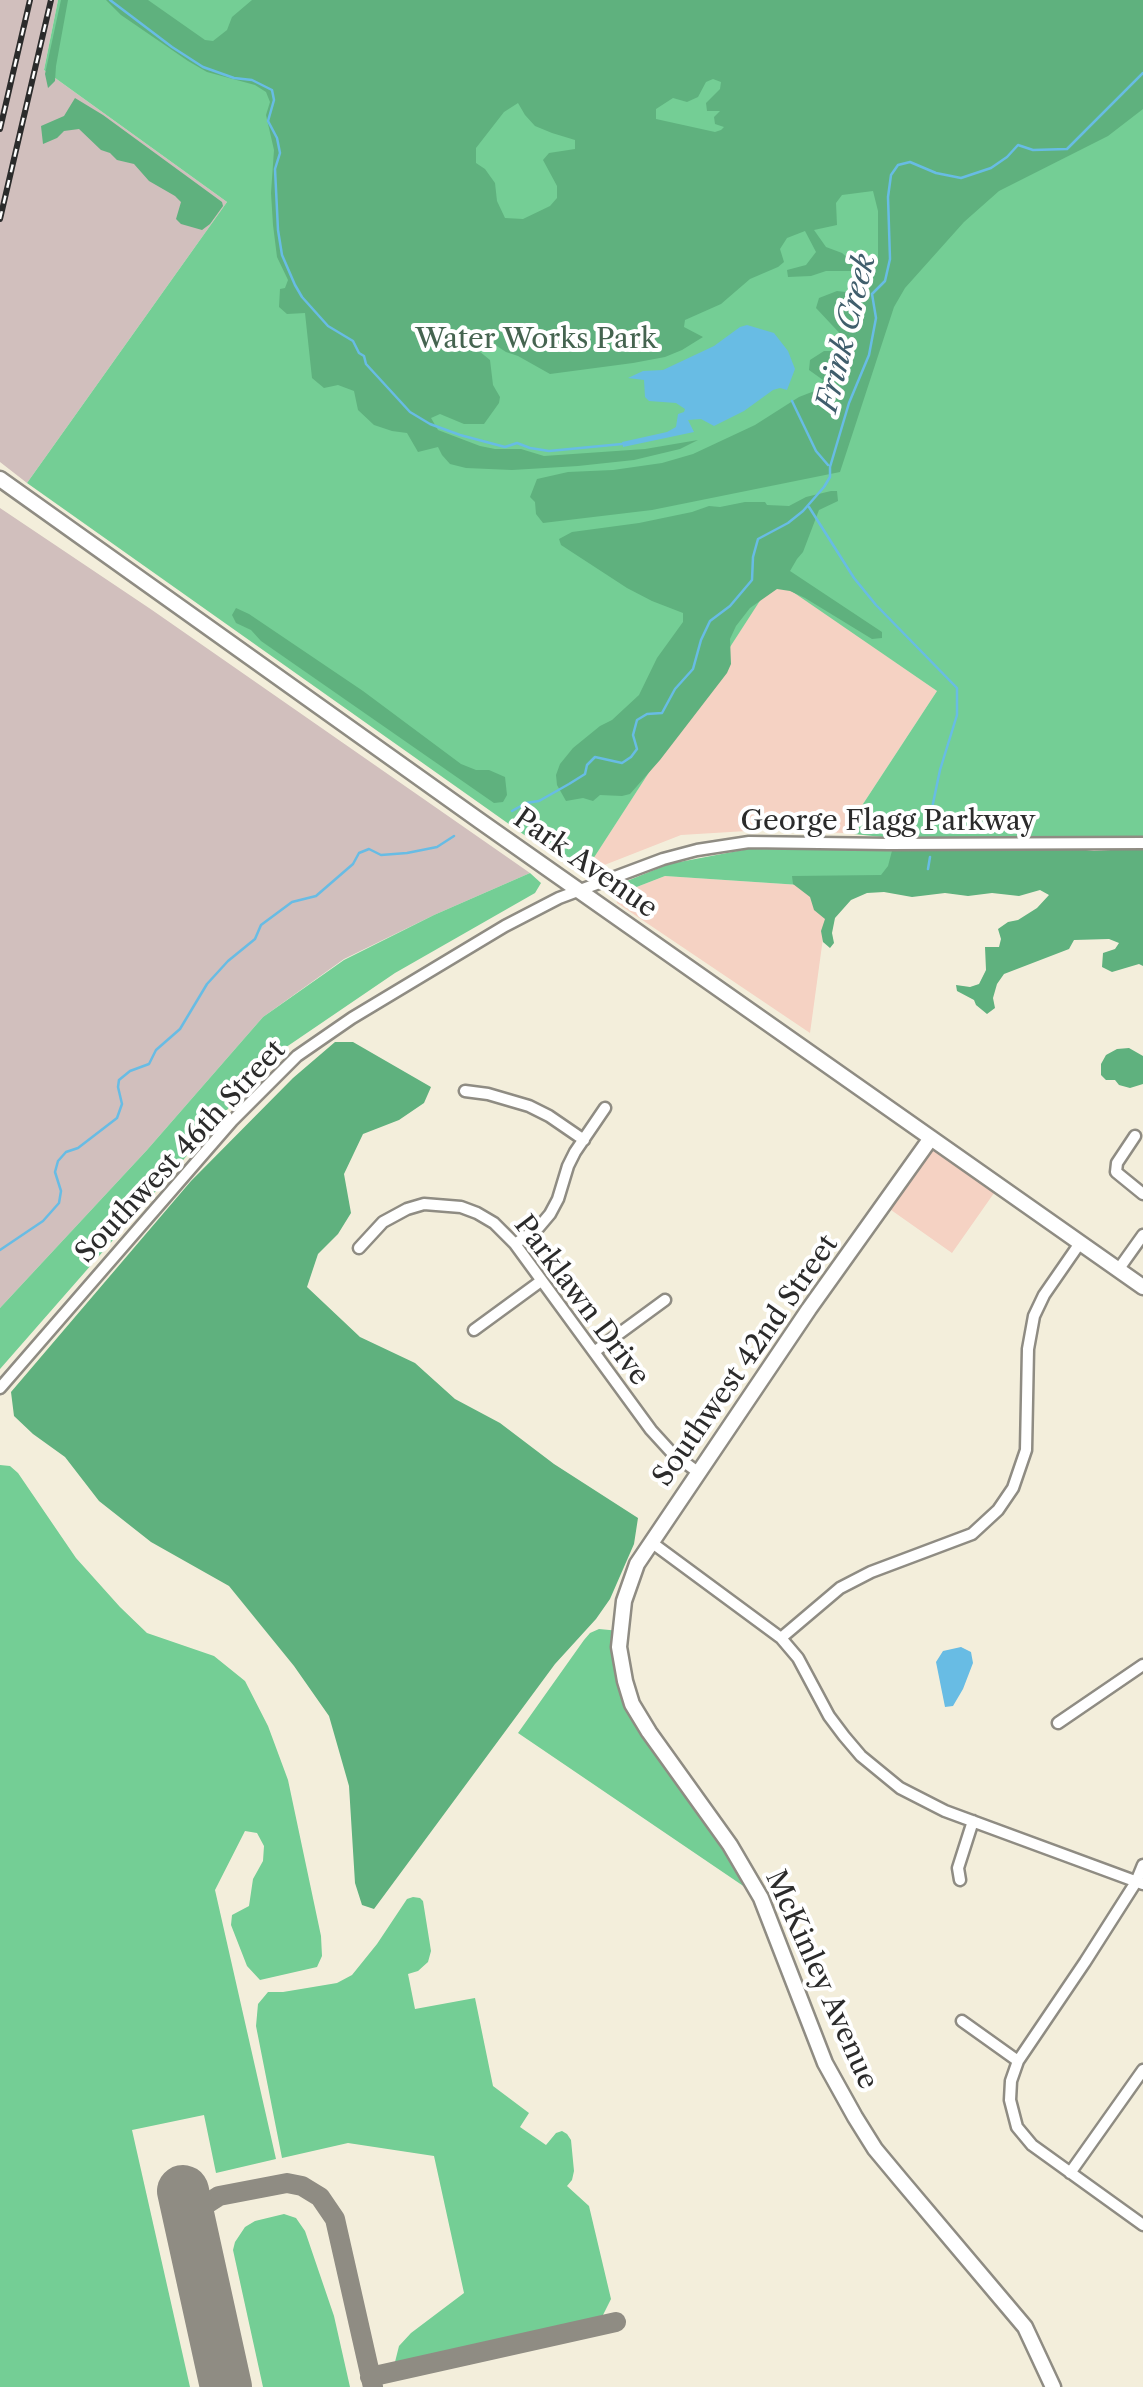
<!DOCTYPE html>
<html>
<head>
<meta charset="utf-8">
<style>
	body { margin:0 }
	canvas { display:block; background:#f3eedb }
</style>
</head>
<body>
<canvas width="1143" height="2387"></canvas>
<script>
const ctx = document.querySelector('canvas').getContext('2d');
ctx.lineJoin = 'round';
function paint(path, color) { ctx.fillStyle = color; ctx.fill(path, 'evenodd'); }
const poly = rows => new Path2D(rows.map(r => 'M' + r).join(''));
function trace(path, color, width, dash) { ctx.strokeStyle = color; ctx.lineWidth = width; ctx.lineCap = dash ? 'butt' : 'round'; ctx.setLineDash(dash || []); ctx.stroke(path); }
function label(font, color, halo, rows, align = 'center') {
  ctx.font = font + ' "Libre Caslon Text",serif'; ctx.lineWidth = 8; ctx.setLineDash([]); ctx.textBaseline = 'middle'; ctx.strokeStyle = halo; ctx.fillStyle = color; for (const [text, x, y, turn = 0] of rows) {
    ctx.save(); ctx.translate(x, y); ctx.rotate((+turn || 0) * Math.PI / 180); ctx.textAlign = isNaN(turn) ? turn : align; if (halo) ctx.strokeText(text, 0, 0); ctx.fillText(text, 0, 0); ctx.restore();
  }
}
const built = poly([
	[774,578,937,691,844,833,763,830,681,835,584,873],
	[665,876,830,887,810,1033,617,903,616,895],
	[931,1138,999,1186,952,1253,884,1205]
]);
const industrial = poly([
	[0,0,58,0,44,70,227,202,27,483,0,462],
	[0,508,152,610,530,873,434,915,344,959,263,1017,147,1150,0,1308]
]);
const green = poly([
	[58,0,1143,0,1143,838,901,839,844,833,937,691,774,579,584,873,523,834,27,483,227,202,44,70],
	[748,849,1143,853,830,887,665,876,616,895,617,885,669,864],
	[530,873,541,883,535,893,395,973,276,1054,0,1369,0,1308,147,1150,263,1017,344,960,434,915],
	[0,1465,10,1466,18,1473,76,1558,120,1607,147,1633,214,1656,245,1681,268,1726,288,1780,321,1936,322,1956,317,1967,260,1980,247,1966,231,1925,232,1915,249,1906,253,1879,263,1861,264,1846,257,1833,245,1831,215,1890,276,2159,216,2173,204,2115,132,2130,190,2387,0,2387],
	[599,1629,620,1631,625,1681,761,1898,518,1733,584,1640,590,1633],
	[413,1897,420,1898,423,1901,431,1951,428,1962,418,1971,408,1974,415,2009,475,1998,493,2086,529,2113,520,2127,546,2145,556,2133,562,2131,567,2134,571,2140,574,2171,572,2180,567,2186,589,2206,611,2299,603,2315,595,2318,395,2362,399,2346,411,2333,464,2293,434,2156,348,2143,282,2158,256,2026,258,2004,268,1992,283,1992,337,1983,352,1975,377,1944,407,1899],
	[284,2214,296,2218,305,2231,334,2316,350,2387,263,2387,233,2250,235,2242,245,2227,255,2221]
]);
const forest = poly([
	[61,0,68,0,56,66,55,81,48,88,45,74],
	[106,0,148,0,205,40,213,41,227,30,232,17,252,0,1143,0,1143,109,1108,136,999,191,964,222,905,288,894,307,840,472,652,510,543,523,536,514,535,502,530,497,537,479,568,472,613,470,662,463,693,454,755,425,799,397,817,390,823,380,809,370,810,360,824,351,845,351,846,340,816,308,819,298,837,291,863,294,869,285,878,261,878,211,873,191,842,195,836,203,837,225,814,230,826,247,842,253,863,271,826,271,811,276,788,277,787,270,806,265,816,252,805,231,787,238,780,249,784,262,778,267,750,279,721,304,685,320,684,327,703,337,682,350,665,357,633,363,550,374,518,356,506,352,477,333,472,337,474,347,490,360,493,385,500,397,499,403,484,424,464,424,440,414,431,418,438,430,480,446,495,449,521,449,544,456,645,449,698,440,680,449,634,460,578,466,512,470,466,468,450,464,442,455,438,447,418,452,407,433,392,431,374,425,358,410,354,391,338,385,324,388,312,378,305,313,287,314,279,307,280,289,285,288,288,280,277,257,273,225,271,193,274,150,266,115,270,102,266,92,255,85,207,72,188,61,121,15],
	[713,79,721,82,720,89,706,103,707,111,720,111,714,117,715,124,724,127,721,130,715,132,656,119,656,109,673,98,687,102,698,97,706,82],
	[518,103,525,115,535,126,552,133,575,140,575,149,549,153,543,160,557,186,557,198,550,206,523,219,505,218,497,201,495,183,485,169,476,163,476,148,504,112],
	[75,98,103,115,222,202,223,206,210,224,202,230,181,224,176,219,181,202,175,196,149,181,134,164,117,160,110,153,101,150,79,129,64,131,57,138,43,144,41,126,64,116],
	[831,491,837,491,838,501,819,510,803,552,797,559,790,571,882,632,882,638,872,639,805,598,790,591,777,589,750,608,736,626,730,639,731,664,727,673,660,760,630,794,622,796,600,795,593,801,583,798,566,801,557,785,556,775,560,764,573,748,600,726,612,720,639,695,657,658,683,622,683,613,652,601,627,588,561,545,559,539,572,532,639,523,692,512,709,506,720,507,745,502,765,502,767,505,789,506,806,497],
	[236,608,249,614,363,691,461,764,476,770,489,770,505,777,507,795,503,802,494,803,261,641,251,630,236,623,232,615],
	[893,847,955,847,977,849,1070,848,1094,851,1143,848,1143,966,1139,964,1112,972,1102,967,1103,953,1115,949,1119,943,1109,939,1074,940,1069,949,1004,974,997,984,993,998,995,1008,987,1014,976,1005,974,1000,957,991,956,985,970,987,979,984,986,970,985,947,999,947,1001,939,998,929,1008,922,1018,920,1037,908,1049,895,1040,890,1019,896,992,893,968,896,945,893,912,897,884,892,867,893,851,900,835,918,832,933,834,943,830,948,823,942,821,931,825,919,814,910,810,897,793,884,792,876,881,875,888,866],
	[335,1042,353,1042,431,1087,424,1103,399,1120,363,1134,344,1174,351,1213,338,1234,318,1254,307,1287,360,1337,415,1363,455,1399,500,1423,554,1464,638,1518,634,1544,610,1599,596,1619,555,1664,374,1909,362,1905,355,1883,349,1786,329,1716,294,1666,229,1586,151,1542,99,1501,65,1457,33,1434,14,1416,11,1392,191,1181,293,1078],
	[1129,1048,1143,1056,1143,1084,1130,1088,1119,1085,1115,1080,1106,1080,1101,1075,1101,1064,1106,1055,1117,1049]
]);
const water = poly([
	[747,325,774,333,788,351,795,369,787,390,780,388,773,390,744,411,714,426,701,419,688,420,694,432,623,447,622,442,667,432,676,427,678,414,684,412,685,409,676,403,649,401,645,397,644,380,628,378,643,371,663,370,714,346,740,327],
	[961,1647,971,1652,973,1663,963,1689,953,1706,945,1707,936,1662,943,1651]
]);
const stream = poly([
	[110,0,172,47,203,67,234,78,252,80,272,90,274,100,268,121,277,138,280,153,275,169,278,230,282,255,295,285,302,297,328,326,353,341,359,353,364,356,366,364,410,412,430,424,460,435,505,447,517,443,530,448,549,451,622,444],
	[792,401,816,451,828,465],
	[809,507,854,578,876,605,957,688,957,715,940,770,927,832],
	[512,811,526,803,539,801,569,784,585,774,587,765,595,757,622,763,631,757,637,749,633,735,637,720,647,714,662,713,675,689,693,669,701,640,710,621,730,606,752,580,753,557,758,539,788,523,803,511,824,487,830,477,830,467,849,403,869,355,876,318,872,294,885,281,890,259,888,197,891,175,898,165,910,162,936,173,961,178,991,168,1007,157,1018,145,1033,150,1067,149,1143,73],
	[928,869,930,857],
	[0,1250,43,1221,59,1203,61,1191,55,1172,58,1161,66,1152,78,1148,117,1118,122,1104,118,1087,119,1080,130,1071,149,1064,156,1050,180,1029,207,984,228,961,255,939,261,925,292,902,316,896,353,864,359,853,369,849,381,855,407,853,437,847,454,836]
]);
const taxiway = poly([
	[195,2247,195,2227,197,2217,205,2205,219,2196,287,2183,302,2186,320,2197,335,2219,373,2387],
	[370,2377,616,2322]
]);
const runway = poly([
	[183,2191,226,2387]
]);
const minor = poly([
	[465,1091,488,1094,529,1106,549,1116,584,1140],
	[1135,1136,1117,1163,1116,1172,1143,1194],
	[515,1244,539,1227,550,1214,558,1199,568,1166,575,1152,605,1108],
	[359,1248,383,1222,407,1209,424,1204,461,1207,477,1213,494,1223,515,1244,651,1430,672,1453,699,1473],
	[1118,1270,1143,1235],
	[474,1330,541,1281],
	[594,1352,665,1300],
	[0,1388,232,1121,297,1056,352,1018,505,926,559,898,663,859,697,850,749,842,889,844,1143,843],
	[651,1542,781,1638,798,1658,829,1716,844,1736,861,1756,900,1788,945,1811,1143,1884],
	[781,1638,840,1588,871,1572,972,1534,998,1510,1013,1488,1026,1450,1028,1349,1034,1316,1044,1295,1080,1243],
	[1058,1723,1143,1665],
	[1143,1865,1136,1882,1085,1962,1018,2061,1011,2081,1010,2100,1017,2127,1032,2145,1143,2225],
	[960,1880,958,1868,973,1821],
	[962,2021,1018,2061],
	[1070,2173,1143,2070]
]);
const major = poly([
	[0,479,480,821,1143,1287],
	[931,1138,809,1309,637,1564,624,1601,619,1647,625,1681,632,1704,649,1732,730,1845,761,1898,825,2063,855,2117,875,2149,900,2179,1025,2327,1053,2387]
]);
const rail = poly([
	[0,129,30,0],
	[0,219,51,0]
]);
const parkNames = [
	["Water Works Park",536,340]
];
const streetNames = [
	["George Flagg Parkway",888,822],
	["Park Avenue",585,864,35],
	["Southwest 46th Street",181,1152,-47],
	["Parklawn Drive",581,1301,53],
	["Southwest 42nd Street",746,1361,-55],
	["McKinley Avenue",821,1980,66]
];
const waterNames = [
	["Frink Creek",847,333,-76]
];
paint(built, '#f5d2c3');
paint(industrial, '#d1bfbd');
paint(green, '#74ce95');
paint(forest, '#5fb17e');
paint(water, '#68bce4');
trace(stream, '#68bce4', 2.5);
trace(taxiway, '#8f8c83', 20);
trace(runway, '#8f8c83', 52);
trace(minor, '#8f8c83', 15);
trace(major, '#8f8c83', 19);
trace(minor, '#fff', 10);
trace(major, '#fff', 14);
trace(rail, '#2b2b2b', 6);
trace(rail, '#fff', 2.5, [8]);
label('28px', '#456450', '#fff', parkNames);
label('28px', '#2b2b2b', '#fff', streetNames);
label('italic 30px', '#405e6c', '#fff', waterNames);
</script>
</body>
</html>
